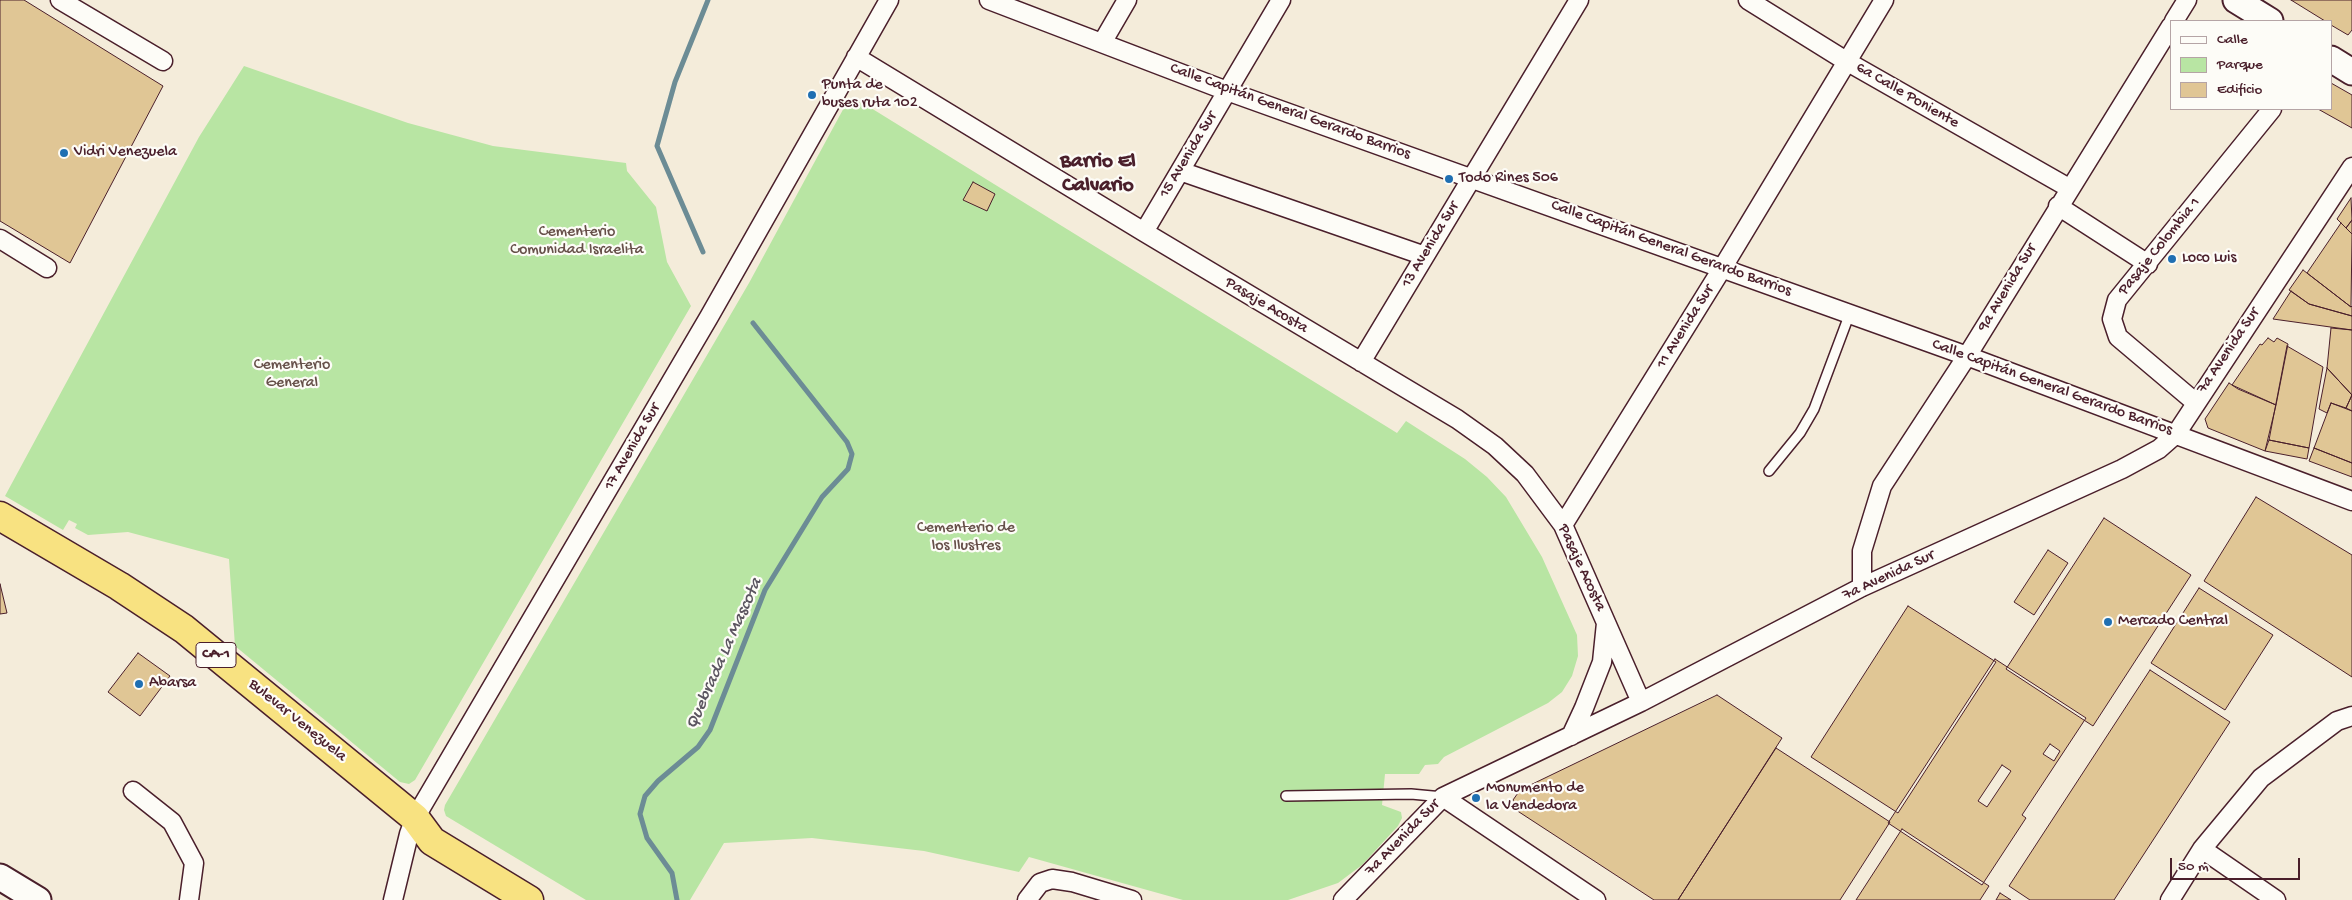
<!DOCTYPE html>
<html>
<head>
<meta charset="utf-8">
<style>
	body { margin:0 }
	#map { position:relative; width:2352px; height:900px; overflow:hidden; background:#f4ecda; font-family:"Gochi Hand",sans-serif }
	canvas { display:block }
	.legend { position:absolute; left:2170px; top:20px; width:162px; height:90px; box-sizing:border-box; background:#fdfcf7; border:1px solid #b5a4a5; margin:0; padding:6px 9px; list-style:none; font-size:15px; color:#4a1f2b }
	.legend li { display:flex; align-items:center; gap:10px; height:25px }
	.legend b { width:25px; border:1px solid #b5a4a5 }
	.scale { position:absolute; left:2170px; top:858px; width:130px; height:22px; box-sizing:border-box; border:2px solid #4a1f2b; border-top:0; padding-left:6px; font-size:15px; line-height:18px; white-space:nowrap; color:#4a1f2b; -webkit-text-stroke:4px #fdfcf7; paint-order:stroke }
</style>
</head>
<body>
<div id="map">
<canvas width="2352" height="900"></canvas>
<ul class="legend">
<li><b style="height:6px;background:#fdfcf7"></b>Calle</li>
<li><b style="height:14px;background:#b8e5a3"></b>Parque</li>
<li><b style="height:14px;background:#e0c695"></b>Edificio</li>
</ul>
<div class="scale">50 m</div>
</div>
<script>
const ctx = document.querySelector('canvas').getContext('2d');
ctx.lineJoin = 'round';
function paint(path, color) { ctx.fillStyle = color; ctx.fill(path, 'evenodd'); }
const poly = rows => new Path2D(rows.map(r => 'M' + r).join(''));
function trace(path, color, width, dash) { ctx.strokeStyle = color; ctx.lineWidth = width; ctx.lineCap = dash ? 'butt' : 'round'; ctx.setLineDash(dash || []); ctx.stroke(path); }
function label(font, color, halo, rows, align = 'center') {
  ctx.font = font + ' "Gochi Hand",sans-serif'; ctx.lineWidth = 4.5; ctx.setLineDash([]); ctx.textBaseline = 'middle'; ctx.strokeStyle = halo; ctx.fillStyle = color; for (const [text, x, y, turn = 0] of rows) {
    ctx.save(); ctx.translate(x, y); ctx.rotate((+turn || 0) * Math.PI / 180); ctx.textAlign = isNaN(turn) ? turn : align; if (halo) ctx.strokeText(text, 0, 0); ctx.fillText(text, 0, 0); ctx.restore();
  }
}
const green = poly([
	[244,66,408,123,493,146,626,163,627,171,656,207,667,262,691,306,415,780,409,784,400,782,235,646,229,559,128,532,88,535,75,528,77,524,69,520,63,530,5,496,199,137],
	[851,100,858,100,1397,433,1406,421,1465,459,1487,477,1506,497,1542,557,1577,635,1578,656,1572,676,1562,692,1548,703,1444,757,1438,764,1425,765,1419,774,1385,774,1382,805,1401,812,1402,818,1398,826,1362,865,1338,883,1288,900,1183,900,1029,857,1019,872,924,851,812,838,724,843,690,900,586,900,446,816,444,810,445,805,749,283,846,104]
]);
const stream = poly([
	[703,252,657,146,675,82,708,0],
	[677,900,672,873,647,838,640,814,645,796,658,781,698,747,710,730,765,590,822,497,848,469,852,454,847,442,753,323]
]);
const building = poly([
	[0,0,24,0,163,86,70,263,0,221,0,0],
	[2291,0,2352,0,2352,30,2348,35,2331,25,2331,21,2325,21,2291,0],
	[2331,83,2352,95,2352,128,2318,109,2331,109,2331,83],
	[973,182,995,194,987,211,963,200,973,182],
	[2351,198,2352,220,2346,228,2337,219,2351,198],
	[2352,220,2352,234,2346,228,2352,220],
	[2341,223,2352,234,2351,307,2307,273,2341,223],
	[2303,270,2351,307,2352,306,2352,316,2309,304,2289,290,2303,270],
	[2291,291,2309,304,2352,316,2352,330,2273,319,2291,291],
	[2331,328,2352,330,2352,395,2327,368,2331,328],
	[2268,338,2274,342,2277,338,2288,344,2276,405,2232,385,2260,344,2262,345,2268,338],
	[2287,346,2323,367,2309,448,2269,440,2287,346],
	[2327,368,2352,395,2346,408,2331,403,2327,413,2319,409,2327,368],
	[2229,383,2238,389,2276,405,2265,451,2208,428,2205,419,2229,383],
	[2352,395,2352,411,2346,408,2352,395],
	[2331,403,2352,411,2352,463,2314,448,2331,403],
	[2269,440,2309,448,2307,459,2265,451,2269,440],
	[2314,448,2352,463,2352,477,2309,461,2314,448],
	[2256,497,2352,555,2352,677,2204,581,2256,497],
	[2104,518,2191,575,2093,726,2006,669,2104,518],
	[2048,550,2068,563,2034,615,2014,602,2048,550],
	[0,584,7,613,0,614,0,584],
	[2199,588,2273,635,2225,710,2151,663,2199,588],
	[1908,606,1996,662,1898,813,1811,757,1908,606],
	[138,653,170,676,140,716,108,692,138,653],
	[1995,659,2086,718,2022,815,2026,818,1982,885,1888,823,1995,659],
	[2050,744,2060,751,2054,761,2043,754,2050,744],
	[2002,765,2011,771,1987,807,1978,801,2002,765],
	[2150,670,2230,722,2114,900,2030,900,2009,886,2150,670],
	[1717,695,1782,738,1678,900,1654,900,1516,810,1513,800,1520,790,1717,695],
	[1776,748,1890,822,1840,900,1678,900,1776,748],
	[1902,829,1989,886,1980,900,1856,900,1902,829],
	[2000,893,2011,900,1996,900,2000,893]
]);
const lane = poly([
	[1769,471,1800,433,1814,409,1850,313],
	[1286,796,1411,794,1443,797]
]);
const street = poly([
	[60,0,163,61],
	[989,0,1227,91,1967,356,2352,501],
	[1748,0,1846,61,2069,188],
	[2174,21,2187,0],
	[1102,43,1127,0],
	[856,57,1144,232,1457,419,1495,446,1525,474,1563,525,1641,702],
	[1180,171,1425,256],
	[2058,206,2148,264],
	[1144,232,1281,0],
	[0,239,47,268],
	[1361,362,1579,0],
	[2195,402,2118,337,2112,319,2117,300,2272,109],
	[1563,525,1723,267,1884,0],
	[1862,587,1862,551,1882,486,1967,356,2171,26],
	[1571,736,1584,708,1602,662,1606,623],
	[133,791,172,822,194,863,189,900],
	[1443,797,1596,900],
	[2202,849,2276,900],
	[393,900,409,834,415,818,709,317,889,0],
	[1027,900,1040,883,1052,879,1072,882,1132,900],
	[1343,900,1443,797,1641,702,1862,587,2122,469,2159,449,2176,434,2352,167],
	[2170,900,2202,849,2261,778,2337,721,2352,716]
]);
const secondary = poly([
	[2236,0,2270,21],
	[2331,59,2352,72],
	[0,877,38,900]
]);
const highway = poly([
	[0,516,119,586,184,629,415,818,432,841,529,900]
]);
const markers = [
	[812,95,5,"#1f6fb2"],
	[64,153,5,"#1f6fb2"],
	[1449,179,5,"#1f6fb2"],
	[2172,259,5,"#1f6fb2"],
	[2108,622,5,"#1f6fb2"],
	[139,684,5,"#1f6fb2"],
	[1476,798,5,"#1f6fb2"]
];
const shields = [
	[216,655,40]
];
const shieldNames = [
	["CA-1",216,655]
];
const poiNames = [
	["Punta de",822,86],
	["buses ruta 102",822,104],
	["Vidri Venezuela",74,153],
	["Todo Rines 506",1459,179],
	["Loco Luis",2182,259],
	["Mercado Central",2118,622],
	["Abarsa",149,684],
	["Monumento de",1486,789],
	["la Vendedora",1486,807]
];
const streetNames = [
	["6a Calle Poniente",1907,96,30],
	["Calle Capitán General Gerardo Barrios",1290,112,20],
	["15 Avenida Sur",1189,155,-59],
	["13 Avenida Sur",1431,245,-59],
	["Pasaje Colombia 1",2160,247,-51],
	["Calle Capitán General Gerardo Barrios",1671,249,20],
	["9a Avenida Sur",2008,288,-59],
	["Pasaje Acosta",1266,306,31],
	["11 Avenida Sur",1686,327,-58],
	["7a Avenida Sur",2229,351,-56],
	["Calle Capitán General Gerardo Barrios",2052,388,20],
	["17 Avenida Sur",633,447,-60],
	["Pasaje Acosta",1581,568,65],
	["7a Avenida Sur",1889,576,-25],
	["Bulevar Venezuela",297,721,39],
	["7a Avenida Sur",1403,838,-46]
];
const parkNames = [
	["Cementerio",577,233],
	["Comunidad Israelita",577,251],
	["Cementerio",292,366],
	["General",292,384],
	["Cementerio de",966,529],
	["los Ilustres",966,547]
];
const waterNames = [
	["Quebrada La Mascota",725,654,-66]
];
const districtNames = [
	["Barrio El",1098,163],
	["Calvario",1098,187]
];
paint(green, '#b8e5a3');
trace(stream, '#6c8c95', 5);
paint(building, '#e0c695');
trace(building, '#4a1f2b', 1);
trace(lane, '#4a1f2b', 12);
trace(street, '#4a1f2b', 21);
trace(secondary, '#4a1f2b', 29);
trace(highway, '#4a1f2b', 31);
trace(lane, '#fdfcf7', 9);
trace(street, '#fdfcf7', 18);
trace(secondary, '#fdfcf7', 25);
trace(highway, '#f8e281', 28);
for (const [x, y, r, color] of markers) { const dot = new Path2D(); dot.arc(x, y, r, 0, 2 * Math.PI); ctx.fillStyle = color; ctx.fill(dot); trace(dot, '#fdfcf7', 2); }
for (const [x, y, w] of shields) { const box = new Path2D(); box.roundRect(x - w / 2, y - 12.5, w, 25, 4); ctx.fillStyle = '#fdfcf7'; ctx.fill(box); trace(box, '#4a1f2b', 1); }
label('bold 15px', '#4a1f2b', null, shieldNames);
label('16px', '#4a1f2b', '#fdfcf7', poiNames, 'left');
label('16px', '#4a1f2b', '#fdfcf7', streetNames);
label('16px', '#665049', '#fdfcf7', parkNames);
label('italic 18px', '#5b5560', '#fdfcf7', waterNames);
label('bold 21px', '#4a1f2b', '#fdfcf7', districtNames);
</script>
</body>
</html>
